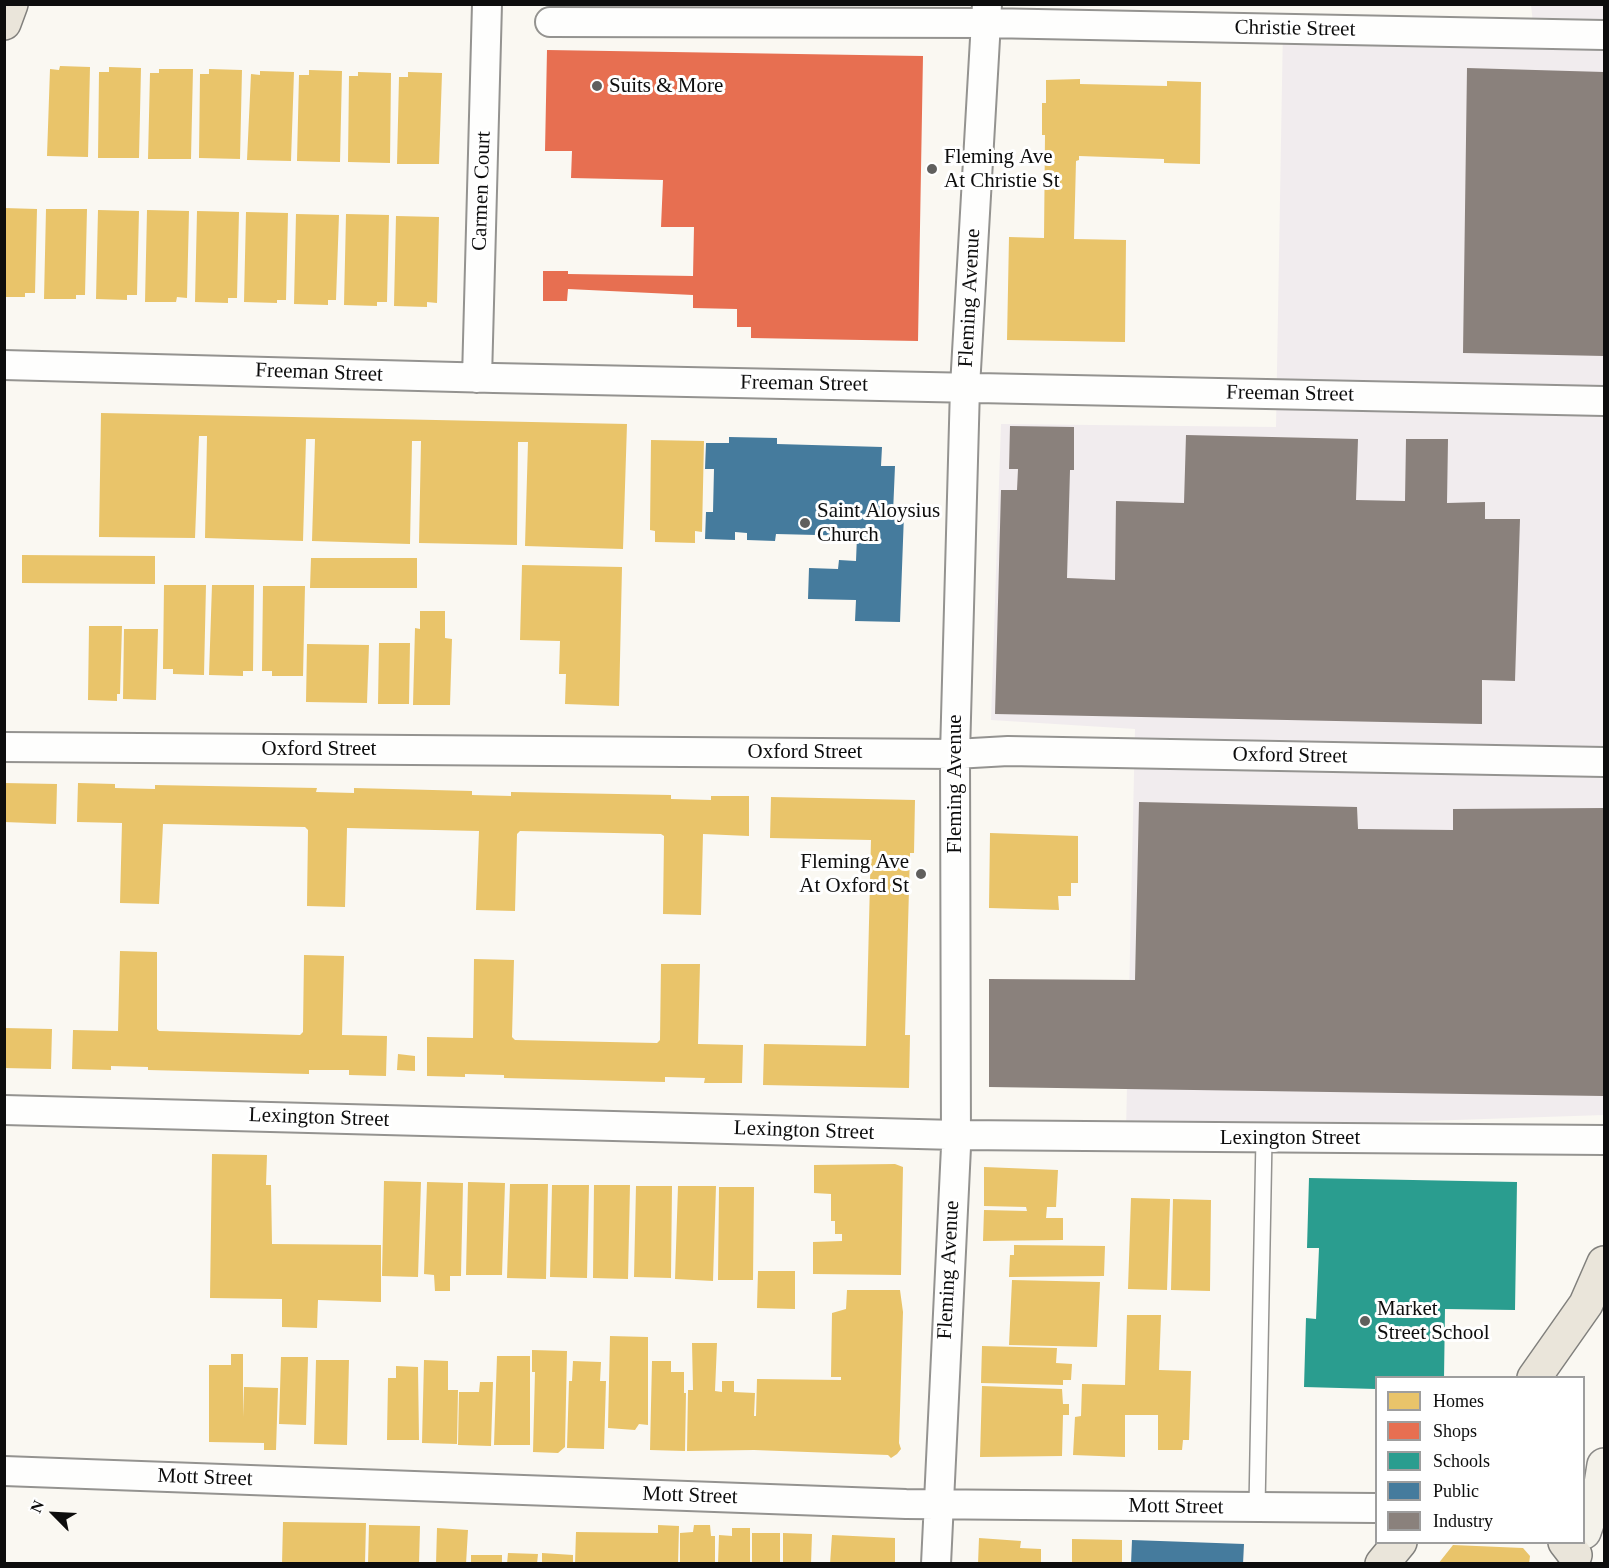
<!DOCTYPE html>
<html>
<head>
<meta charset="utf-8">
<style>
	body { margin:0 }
	#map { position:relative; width:1609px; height:1568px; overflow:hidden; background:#faf8f2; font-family:Georgia,serif }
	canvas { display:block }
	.frame { position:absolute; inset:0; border:6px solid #0d0d0d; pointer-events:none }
	.legend { position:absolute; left:1375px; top:1376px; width:210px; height:168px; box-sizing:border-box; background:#fff; border:2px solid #9e9e9e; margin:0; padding:8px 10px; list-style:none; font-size:18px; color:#0d0d0d }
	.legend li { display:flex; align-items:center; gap:12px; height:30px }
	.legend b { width:30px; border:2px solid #9e9e9e }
	.north { position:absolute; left:24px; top:1484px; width:60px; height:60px; -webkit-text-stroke:4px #fff; paint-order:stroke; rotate:294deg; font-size:16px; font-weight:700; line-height:24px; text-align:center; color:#0d0d0d }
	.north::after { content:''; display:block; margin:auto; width:21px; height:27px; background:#0d0d0d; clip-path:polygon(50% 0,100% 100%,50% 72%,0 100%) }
</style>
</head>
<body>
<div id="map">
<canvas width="1609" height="1568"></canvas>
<div class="frame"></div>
<ul class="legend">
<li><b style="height:16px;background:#e9c46a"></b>Homes</li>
<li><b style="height:16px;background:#e76f51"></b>Shops</li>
<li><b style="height:16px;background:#2a9d8f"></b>Schools</li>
<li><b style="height:16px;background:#457b9d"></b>Public</li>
<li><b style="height:16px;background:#8a817c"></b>Industry</li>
</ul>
<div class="north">N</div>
</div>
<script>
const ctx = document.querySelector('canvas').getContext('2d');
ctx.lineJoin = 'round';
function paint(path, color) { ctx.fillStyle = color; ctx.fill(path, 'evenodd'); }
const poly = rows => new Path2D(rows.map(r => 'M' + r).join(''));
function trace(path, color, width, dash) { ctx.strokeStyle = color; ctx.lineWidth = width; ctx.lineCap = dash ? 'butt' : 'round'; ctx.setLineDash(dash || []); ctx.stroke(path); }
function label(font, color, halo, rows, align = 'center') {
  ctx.font = font + ' Georgia,serif'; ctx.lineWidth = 6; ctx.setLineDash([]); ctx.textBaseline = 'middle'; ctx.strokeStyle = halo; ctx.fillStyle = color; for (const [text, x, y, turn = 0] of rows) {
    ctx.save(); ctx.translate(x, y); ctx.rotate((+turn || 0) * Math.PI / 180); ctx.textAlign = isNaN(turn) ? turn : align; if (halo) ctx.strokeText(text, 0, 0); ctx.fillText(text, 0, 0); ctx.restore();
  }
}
const industrial = poly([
	[1531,5,1604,5,1604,1115,1126,1131,1135,729,991,720,1001,424,1276,427,1283,26,1533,23]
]);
const homes = poly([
	[60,66,90,67,88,157,47,156,50,69,59,70],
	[109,67,141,68,139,158,98,158,99,72,109,72],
	[159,69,193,69,191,159,148,159,150,73,159,73],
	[209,69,242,70,240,159,199,158,200,74,209,74],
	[309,70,342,71,340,162,297,161,299,75,309,75],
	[260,71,294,72,291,161,247,160,251,74,260,75],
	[358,72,391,73,390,163,348,162,349,76,358,76],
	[408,72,442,73,439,164,397,164,399,77,408,77],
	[1080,79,1080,84,1167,86,1167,81,1201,82,1200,164,1164,163,1164,159,1079,156,1079,160,1076,161,1074,239,1126,240,1125,342,1007,340,1009,237,1044,238,1045,135,1042,135,1042,103,1046,103,1046,80],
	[4,208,37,209,35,293,25,293,25,297,4,297],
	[46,209,87,209,85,295,76,295,76,299,44,299],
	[98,210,139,211,137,295,127,295,127,300,96,299],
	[147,210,189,211,187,298,177,297,176,302,145,302],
	[197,211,239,212,237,298,228,298,228,303,195,302],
	[246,212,288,213,286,300,277,300,277,303,244,302],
	[296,214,339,215,336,300,328,300,328,305,294,304],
	[346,214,389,215,387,302,377,302,377,306,344,305],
	[396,216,439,217,437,303,427,302,427,307,394,306],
	[101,413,627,424,623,549,525,546,528,442,518,442,517,545,419,543,421,441,412,441,410,544,312,541,315,439,306,439,303,541,205,538,207,436,199,436,195,538,99,537],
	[651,440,704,441,702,532,695,531,695,543,655,542,655,531,650,530],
	[22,555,155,556,155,584,22,583],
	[311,558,417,558,417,588,310,588],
	[522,565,622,567,619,706,565,704,566,674,559,674,560,641,520,640],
	[164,585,206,585,204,675,173,674,173,669,163,669],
	[212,585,254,585,253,671,243,671,243,676,209,675],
	[263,586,305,586,303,676,272,676,272,671,262,671],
	[420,611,445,611,445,638,452,639,450,705,413,705,415,628,420,629],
	[89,626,122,626,120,694,117,694,117,701,88,700],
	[124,629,158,629,156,700,123,699],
	[379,643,410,643,409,704,378,704],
	[307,644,369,645,367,703,306,702],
	[4,783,57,784,56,824,4,822],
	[78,783,115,784,115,788,155,789,155,785,317,788,316,792,354,793,354,788,472,791,472,795,511,796,511,792,671,795,671,799,711,800,711,796,749,796,749,836,703,834,701,915,663,914,664,836,661,834,520,831,517,834,515,911,476,910,479,831,347,828,345,907,307,906,308,830,305,827,163,824,159,904,120,903,122,823,77,822],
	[771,797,915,800,914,853,910,853,905,1035,910,1035,909,1088,763,1085,764,1044,866,1046,871,840,770,838],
	[990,833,1078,836,1078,883,1071,883,1071,896,1058,896,1059,910,989,908],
	[120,951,157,952,157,1029,159,1031,300,1035,303,1032,304,955,344,956,342,1035,387,1036,386,1076,349,1075,349,1070,309,1070,309,1074,148,1070,148,1067,111,1066,111,1070,72,1069,73,1030,118,1031],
	[474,959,514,960,512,1037,515,1040,657,1043,660,1040,661,964,700,964,698,1044,743,1045,742,1083,704,1083,705,1078,665,1077,665,1082,504,1078,504,1075,465,1074,465,1077,427,1076,427,1037,473,1038],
	[4,1028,52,1029,51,1069,4,1068],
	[398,1054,415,1056,415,1071,397,1070],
	[212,1154,267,1155,266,1185,271,1185,272,1244,381,1245,381,1302,318,1300,317,1328,282,1327,282,1299,210,1298],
	[895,1164,903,1167,901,1275,813,1274,813,1242,842,1241,842,1234,835,1234,835,1221,831,1221,831,1194,814,1193,814,1165],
	[984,1167,1058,1170,1056,1207,1047,1207,1046,1218,1063,1218,1063,1240,983,1241,984,1210,1027,1211,1026,1207,984,1206],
	[384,1181,421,1182,418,1277,382,1276],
	[427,1182,463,1183,461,1276,450,1276,450,1291,435,1291,434,1275,424,1274],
	[468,1182,505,1183,502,1275,466,1275],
	[510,1184,548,1184,546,1279,507,1278],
	[552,1185,589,1185,587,1278,550,1277],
	[594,1185,630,1185,628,1279,593,1278],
	[636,1186,672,1186,671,1278,634,1277],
	[678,1186,716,1186,713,1281,675,1279],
	[719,1187,754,1187,753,1280,718,1280],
	[1131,1198,1170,1199,1167,1290,1128,1289],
	[1173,1199,1211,1200,1210,1291,1171,1290],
	[1014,1245,1105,1246,1104,1276,1009,1277,1010,1255,1014,1255],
	[758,1271,795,1271,795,1309,757,1308],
	[1012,1280,1100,1282,1097,1347,1009,1345],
	[847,1290,900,1290,903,1312,899,1443,901,1449,897,1454,891,1458,888,1455,754,1450,687,1451,688,1390,693,1390,692,1343,717,1343,715,1391,722,1392,722,1381,734,1381,734,1392,755,1393,754,1416,756,1416,757,1379,841,1380,841,1377,831,1377,832,1313,846,1309],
	[1127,1315,1161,1315,1159,1370,1191,1371,1189,1440,1183,1440,1182,1450,1158,1450,1158,1415,1125,1415,1125,1457,1073,1455,1075,1417,1081,1416,1082,1384,1125,1385],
	[610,1336,648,1337,648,1425,639,1424,635,1430,608,1428],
	[982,1346,1057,1348,1056,1363,1072,1364,1071,1380,1063,1380,1063,1385,981,1383],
	[532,1350,567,1351,565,1447,558,1453,533,1452,535,1372,532,1372],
	[231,1354,243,1354,243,1417,244,1387,278,1388,276,1450,264,1450,264,1443,209,1442,209,1365,231,1365],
	[497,1356,530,1356,530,1445,494,1445],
	[281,1357,308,1357,306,1425,279,1424],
	[316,1360,349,1360,347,1445,314,1444],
	[424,1360,448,1361,448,1390,458,1390,457,1444,422,1443],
	[573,1361,601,1362,600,1381,606,1381,604,1449,567,1448,569,1381,572,1381],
	[652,1361,671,1361,671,1372,684,1372,684,1393,686,1393,685,1451,650,1450],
	[396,1366,418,1367,419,1440,387,1440,388,1378,396,1378],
	[480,1382,493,1382,491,1446,458,1445,459,1392,479,1392],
	[982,1386,1062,1389,1063,1404,1069,1404,1069,1415,1063,1415,1062,1456,980,1457],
	[283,1522,366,1523,365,1564,282,1564],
	[369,1525,420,1526,419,1564,368,1564],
	[658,1525,679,1526,678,1564,575,1564,576,1532,658,1533],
	[694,1525,710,1525,711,1536,715,1536,715,1564,680,1564,680,1533,693,1532],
	[437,1528,468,1530,466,1564,436,1564],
	[732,1528,750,1528,750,1564,718,1564,719,1535,732,1536],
	[752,1533,780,1533,780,1564,752,1564],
	[783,1533,812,1534,811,1564,783,1564],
	[832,1535,895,1538,895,1564,830,1564],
	[979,1538,1021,1541,1020,1548,1041,1549,1041,1564,978,1564],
	[1072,1539,1122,1540,1122,1564,1072,1564],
	[1453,1545,1523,1548,1530,1556,1529,1564,1438,1564],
	[508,1553,538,1554,537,1564,507,1564],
	[542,1553,573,1555,573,1564,542,1564],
	[471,1555,502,1555,502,1564,471,1564]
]);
const shops = poly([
	[547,50,923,56,918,341,751,338,751,327,737,327,737,309,693,308,693,295,568,289,567,301,543,301,543,271,568,271,568,274,693,276,694,227,661,227,663,180,571,178,572,151,545,151]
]);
const schools = poly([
	[1309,1178,1517,1182,1515,1310,1445,1309,1444,1378,1376,1378,1376,1389,1304,1387,1306,1318,1316,1319,1319,1248,1307,1248]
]);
const public = poly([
	[729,437,777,438,777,444,882,447,881,466,895,466,893,513,904,514,900,622,855,621,856,600,808,599,809,568,838,569,839,560,856,561,857,536,776,534,775,541,747,540,747,533,735,532,735,540,705,539,706,512,713,512,714,469,705,469,706,443,729,443],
	[1132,1540,1244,1544,1243,1564,1131,1564]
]);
const industry = poly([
	[1467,68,1604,72,1604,356,1463,353],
	[1010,426,1074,427,1074,470,1070,470,1067,578,1115,580,1116,501,1184,503,1186,435,1358,439,1356,500,1405,501,1406,439,1448,439,1447,503,1485,502,1485,519,1520,519,1515,681,1482,680,1482,724,995,714,1001,490,1017,490,1018,469,1009,469],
	[1139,802,1357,807,1358,829,1453,830,1453,809,1604,808,1603,1096,989,1087,989,979,1135,980]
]);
const lane = poly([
	[1257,1507,1264,1138]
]);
const street = poly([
	[550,22,986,23,1604,35],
	[4,365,494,378,1604,401],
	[477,378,487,4],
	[4,747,955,754,1008,751,1604,762],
	[4,1110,956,1135,1604,1140],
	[4,1471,906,1504,1376,1508],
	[936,1564,956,1147,955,754,965,387,987,4]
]);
const secondary = poly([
	[1584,1532,1601,1484,1604,1465]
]);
const primary = poly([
	[4,23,11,4],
	[1534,1378,1586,1304,1604,1263],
	[1565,1542,1575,1555],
	[1382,1564,1400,1542]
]);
const markers = [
	[597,86,6,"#605f5d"],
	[932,169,6,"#605f5d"],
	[805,523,6,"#605f5d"],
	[921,874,6,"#605f5d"],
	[1365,1321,6,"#605f5d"]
];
const streetNames = [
	["Christie Street",1295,29,1],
	["Carmen Court",482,191,-88],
	["Fleming Avenue",970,298,-87],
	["Freeman Street",319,373,2],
	["Freeman Street",804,384,1],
	["Freeman Street",1290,394,1],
	["Oxford Street",319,749],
	["Oxford Street",805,752],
	["Oxford Street",1290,756,1],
	["Fleming Avenue",955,784,-90],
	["Lexington Street",319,1118,2],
	["Lexington Street",804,1131,2],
	["Lexington Street",1290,1138],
	["Fleming Avenue",949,1270,-87],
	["Mott Street",205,1478,2],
	["Mott Street",690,1496,2],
	["Mott Street",1176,1507,1]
];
const poiNames = [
	["Suits & More",609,86],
	["Fleming Ave",944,157],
	["At Christie St",944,181],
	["Saint Aloysius",817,511],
	["Church",817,535],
	["Fleming Ave",909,862,"right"],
	["At Oxford St",909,886,"right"],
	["Market",1377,1309],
	["Street School",1377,1333]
];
paint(industrial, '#f1ecee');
paint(homes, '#e9c46a');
paint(shops, '#e76f51');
paint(schools, '#2a9d8f');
paint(public, '#457b9d');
paint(industry, '#8a817c');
trace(lane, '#949390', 18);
trace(street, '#949390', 32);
trace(secondary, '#8a8987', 36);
trace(primary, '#81807d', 36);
trace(lane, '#fefefd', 15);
trace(street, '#fefefd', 28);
trace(secondary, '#f4f2ea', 33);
trace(primary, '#eae5da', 33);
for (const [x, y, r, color] of markers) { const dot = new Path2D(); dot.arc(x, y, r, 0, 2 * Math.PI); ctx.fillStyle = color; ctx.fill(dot); trace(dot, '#fff', 2); }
label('21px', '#0d0d0d', '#fff', streetNames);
label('21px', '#0d0d0d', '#fff', poiNames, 'left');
</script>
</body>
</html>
